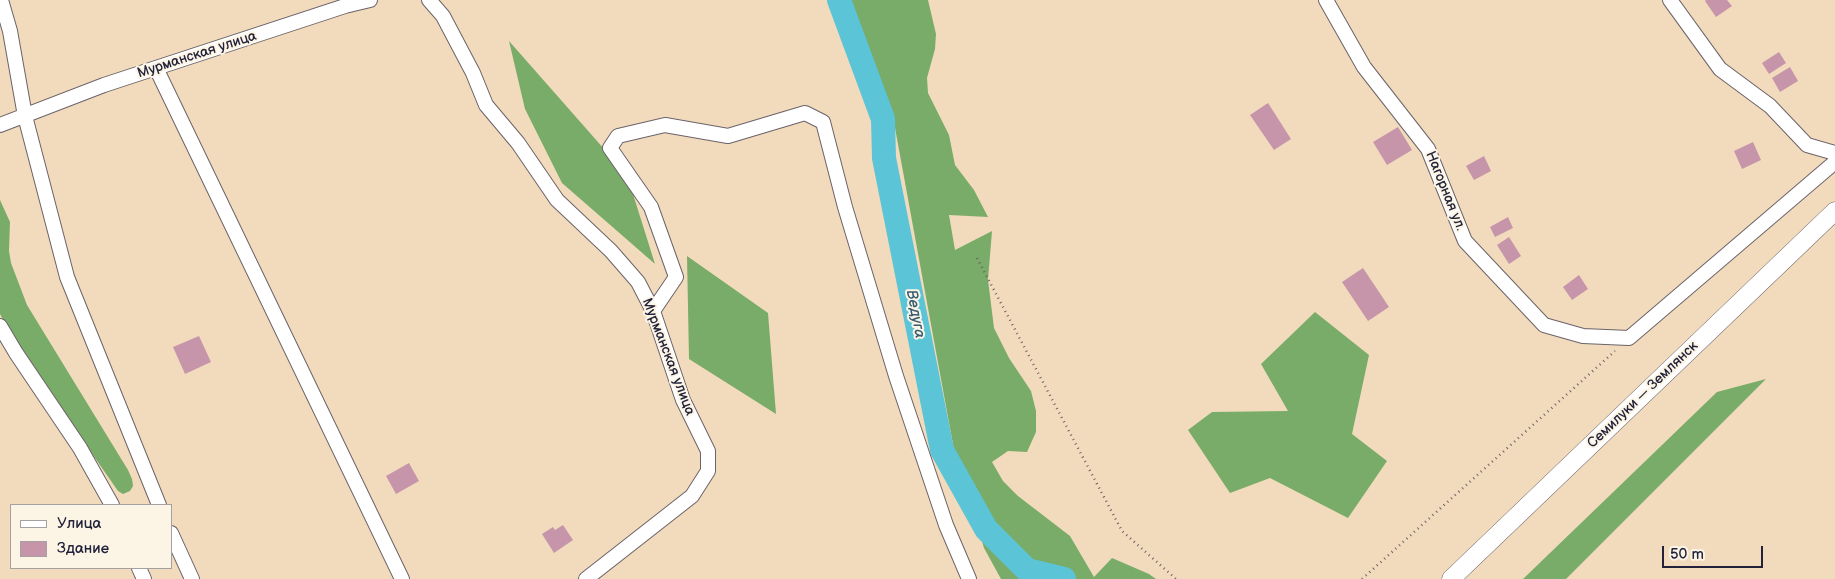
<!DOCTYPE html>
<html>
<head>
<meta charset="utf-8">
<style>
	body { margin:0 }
	#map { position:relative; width:1835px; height:579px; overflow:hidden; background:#f2dbbc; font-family:"Balsamiq Sans",sans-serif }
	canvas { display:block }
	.legend { position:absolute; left:10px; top:504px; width:162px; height:65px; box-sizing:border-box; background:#fcf5e5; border:1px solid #a5a1a1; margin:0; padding:6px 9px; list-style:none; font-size:15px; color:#22223b }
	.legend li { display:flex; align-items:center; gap:10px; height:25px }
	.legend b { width:25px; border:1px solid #a5a1a1 }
	.scale { position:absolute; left:1662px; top:546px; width:101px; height:22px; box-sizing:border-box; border:2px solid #22223b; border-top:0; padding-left:6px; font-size:15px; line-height:18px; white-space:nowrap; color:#22223b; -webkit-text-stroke:4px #fcf5e5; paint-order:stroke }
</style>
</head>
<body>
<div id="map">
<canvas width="1835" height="579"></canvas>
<ul class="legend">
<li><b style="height:6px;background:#fff"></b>Улица</li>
<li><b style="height:14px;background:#c695aa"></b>Здание</li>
</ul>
<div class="scale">50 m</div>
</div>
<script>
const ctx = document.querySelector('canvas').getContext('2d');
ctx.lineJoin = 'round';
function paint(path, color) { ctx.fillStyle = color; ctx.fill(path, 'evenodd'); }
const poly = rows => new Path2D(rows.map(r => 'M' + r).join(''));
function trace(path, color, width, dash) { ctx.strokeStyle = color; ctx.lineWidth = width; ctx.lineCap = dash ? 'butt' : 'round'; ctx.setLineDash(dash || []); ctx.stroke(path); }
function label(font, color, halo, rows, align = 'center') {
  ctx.font = font + ' "Balsamiq Sans",sans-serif'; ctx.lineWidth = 4; ctx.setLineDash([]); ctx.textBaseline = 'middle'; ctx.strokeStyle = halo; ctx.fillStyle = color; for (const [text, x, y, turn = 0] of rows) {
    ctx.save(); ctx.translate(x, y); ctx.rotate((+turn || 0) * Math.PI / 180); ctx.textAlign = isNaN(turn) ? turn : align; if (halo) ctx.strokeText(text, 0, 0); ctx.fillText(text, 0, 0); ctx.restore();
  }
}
const forest = poly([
	[849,0,928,0,936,34,935,49,927,78,928,93,949,135,955,165,974,190,988,217,949,215,955,250,992,231,988,280,994,328,1009,358,1031,391,1036,411,1036,432,1027,452,1008,451,992,462,1003,481,1018,496,1070,536,1094,577,1112,558,1149,574,1156,579,1001,579,984,548,954,450,893,117],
	[509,41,627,175,655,264,562,183,525,109],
	[0,200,10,222,9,251,11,263,27,305,128,470,132,479,133,486,130,491,123,494,118,491,15,343,0,314],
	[687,256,768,313,776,414,689,359],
	[1315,312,1369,355,1352,434,1387,461,1348,518,1270,478,1230,493,1188,430,1212,412,1288,411,1261,364],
	[1766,379,1566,579,1523,579,1717,392]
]);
const river = poly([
	[839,0,883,119,884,158,942,450,986,529,1027,570,1064,579]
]);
const building = poly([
	[1706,0,1727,0,1732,6,1716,17,1705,1],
	[1779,52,1786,63,1769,74,1762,63],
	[1790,67,1798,81,1780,92,1772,78],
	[1268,103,1291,139,1274,150,1250,115],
	[1398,127,1412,150,1387,165,1373,142],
	[1753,142,1761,160,1742,169,1734,151],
	[1484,156,1491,171,1474,180,1466,166],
	[1508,217,1513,228,1495,237,1490,227],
	[1509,237,1521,256,1509,264,1497,245],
	[1363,268,1389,307,1368,321,1342,282],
	[1579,275,1588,289,1572,300,1563,287],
	[199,336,211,362,185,374,173,347],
	[409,463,419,481,396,494,386,476],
	[563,525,573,540,554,553,542,534,553,527,555,530]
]);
const path = poly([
	[977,258,1122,531,1176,579],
	[1362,579,1615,351]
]);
const minor = poly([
	[1,0,10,31,25,116,67,277,159,505],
	[429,0,443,16,473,73,486,105,518,143,557,200,611,251,638,282,653,311,683,400,708,451,708,471,692,496,586,579],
	[1326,0,1364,67,1428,149,1465,241,1544,325,1583,336,1629,338,1835,162],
	[1670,0,1720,69,1770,106,1807,145,1835,153],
	[156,68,402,579],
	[0,125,104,85,345,6,370,0],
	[653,311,676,277,651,207,610,148,618,136,665,125,728,136,805,113,823,122,845,207,896,376,946,525,969,579],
	[0,326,16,353,80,448,112,505],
	[171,533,192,579],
	[139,568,144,579]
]);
const major = poly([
	[1451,579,1835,211]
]);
const streetNames = [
	["Мурманская улица",197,55,-18],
	["Нагорная ул.",1445,191,68],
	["Мурманская улица",668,357,69],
	["Семилуки — Землянск",1643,395,-44]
];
const waterNames = [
	["Ведуга",915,314,79]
];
paint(forest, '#79ac68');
trace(river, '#5bc4d7', 24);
paint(building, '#c695aa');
trace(minor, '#6b6368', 16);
trace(major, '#6b6368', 19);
trace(path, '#6b6368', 2.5, [1, 4]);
trace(minor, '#fff', 14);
trace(major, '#fff', 18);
label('14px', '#22223b', '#fcf5e5', streetNames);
label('italic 15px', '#365b72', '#fcf5e5', waterNames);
</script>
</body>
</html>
